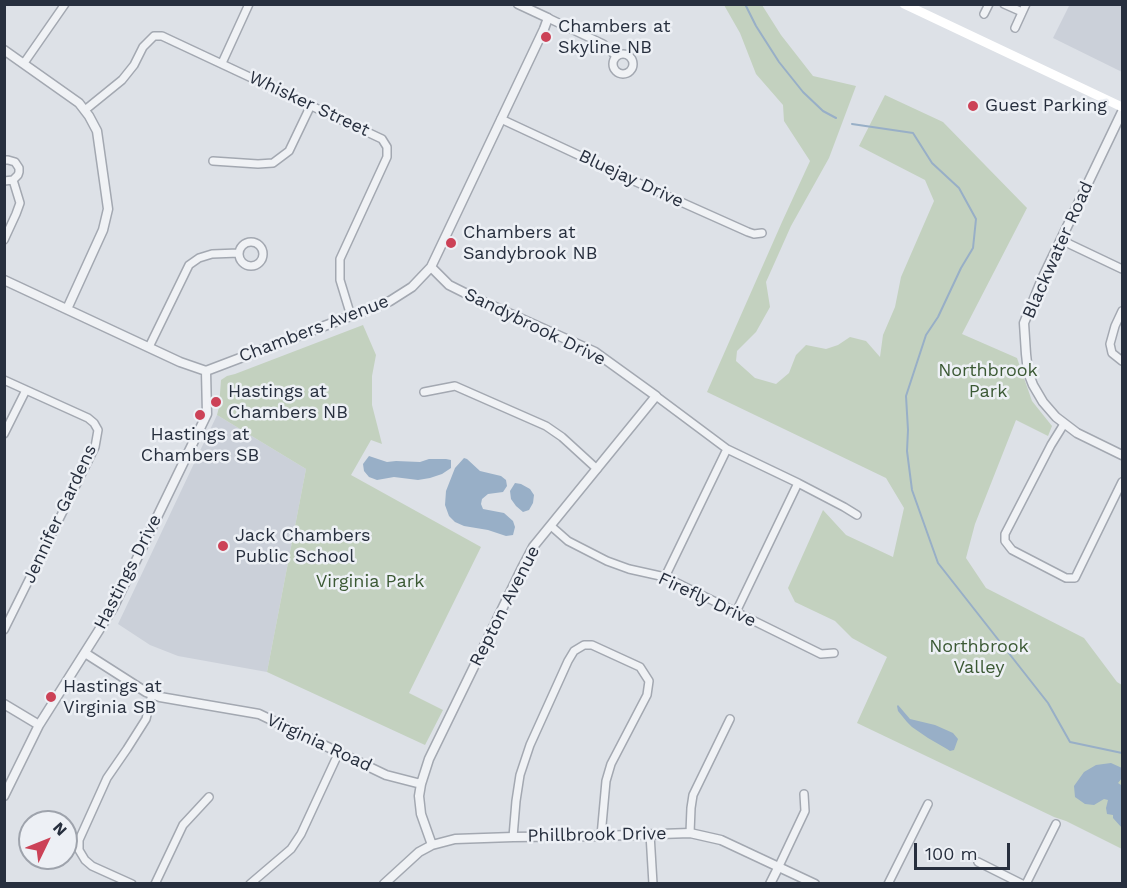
<!DOCTYPE html>
<html>
<head>
<meta charset="utf-8">
<style>
	body { margin:0 }
	#map { position:relative; width:1127px; height:888px; overflow:hidden; background:#dde1e7; font-family:"Work Sans",sans-serif }
	canvas { display:block }
	.frame { position:absolute; inset:0; border:6px solid #272f3e; pointer-events:none }
	.north { position:absolute; left:18px; top:810px; width:60px; height:60px; box-sizing:border-box; background:#edf0f5; border:2px solid #9ea3ac; border-radius:50%; rotate:47deg; font-size:16px; font-weight:700; line-height:24px; text-align:center; color:#272f3e }
	.north::after { content:''; display:block; margin:auto; width:21px; height:27px; background:#cc4257; clip-path:polygon(50% 0,100% 100%,50% 72%,0 100%) }
	.scale { position:absolute; left:914px; top:843px; width:96px; height:27px; box-sizing:border-box; border:3px solid #272f3e; border-top:0; padding-left:8px; font-size:18px; line-height:21px; white-space:nowrap; color:#272f3e; -webkit-text-stroke:4px #edf0f5; paint-order:stroke }
</style>
</head>
<body>
<div id="map">
<canvas width="1127" height="888"></canvas>
<div class="frame"></div>
<div class="north">N</div>
<div class="scale">100 m</div>
</div>
<script>
const ctx = document.querySelector('canvas').getContext('2d');
ctx.lineJoin = 'round';
function paint(path, color) { ctx.fillStyle = color; ctx.fill(path, 'evenodd'); }
const poly = rows => new Path2D(rows.map(r => 'M' + r).join(''));
function trace(path, color, width, dash) { ctx.strokeStyle = color; ctx.lineWidth = width; ctx.lineCap = dash ? 'butt' : 'round'; ctx.setLineDash(dash || []); ctx.stroke(path); }
function label(font, color, halo, rows, align = 'center') {
  ctx.font = font + ' "Work Sans",sans-serif'; ctx.lineWidth = 5; ctx.setLineDash([]); ctx.textBaseline = 'middle'; ctx.strokeStyle = halo; ctx.fillStyle = color; for (const [text, x, y, turn = 0] of rows) {
    ctx.save(); ctx.translate(x, y); ctx.rotate((+turn || 0) * Math.PI / 180); ctx.textAlign = isNaN(turn) ? turn : align; if (halo) ctx.strokeText(text, 0, 0); ctx.fillText(text, 0, 0); ctx.restore();
  }
}
const built = poly([
	[1070,4,1122,5,1122,72,1053,38],
	[217,415,306,469,267,672,178,656,150,645,118,624]
]);
const green = poly([
	[724,5,762,5,781,35,813,76,856,86,829,158,791,226,766,282,770,307,756,332,737,351,736,361,755,378,776,384,789,373,796,355,806,345,826,349,838,345,850,337,866,341,880,357,883,335,895,307,901,277,934,201,925,180,859,146,885,95,943,122,1027,208,962,334,1017,358,1032,401,1052,426,1048,436,1016,420,975,524,966,558,986,588,1084,638,1117,682,1122,685,1122,849,1066,821,1054,817,857,723,887,657,852,638,835,621,795,602,788,588,823,510,846,535,893,557,904,508,886,478,707,392,782,222,810,161,784,121,783,105,756,74,740,33],
	[363,325,376,355,372,376,372,405,382,444,371,440,351,475,481,547,409,693,443,710,425,745,267,672,306,469,217,415,219,407,221,380,227,376,235,374]
]);
const water = poly([
	[369,456,387,462,396,461,420,462,429,459,446,459,451,460,451,468,442,474,430,478,418,480,394,477,377,480,369,477,364,471,363,464],
	[464,458,467,459,480,471,501,476,506,480,507,486,503,492,488,494,482,499,481,504,483,509,504,513,513,521,515,527,513,535,506,536,488,530,464,526,455,522,449,516,445,505,446,491,455,468],
	[515,483,521,484,530,489,534,495,533,503,529,510,523,512,516,506,511,499,510,491],
	[898,705,910,719,935,725,953,733,958,739,954,750,950,751,947,749,928,738,912,727,907,722,898,711,897,706],
	[1111,763,1122,768,1122,778,1118,783,1121,785,1122,783,1122,828,1113,818,1113,815,1107,814,1106,808,1108,800,1104,799,1094,805,1085,804,1075,797,1074,786,1084,772,1096,765]
]);
const stream = poly([
	[745,4,756,26,779,62,803,92,823,111,836,118],
	[852,124,913,133,932,163,959,188,976,219,973,248,961,268,938,317,926,335,906,396,908,430,907,451,912,490,938,563,1048,703,1070,742,1122,753]
]);
const minor = poly([
	[1004,4,1022,12],
	[984,14,989,4],
	[548,18,603,44,616,56],
	[1015,28,1026,4],
	'613 64a10 10 0 1 1 20 0a10 10 0 1 1-20 0Z',
	[24,63,65,4],
	[222,63,249,4],
	[85,110,122,80,134,65,143,47,154,36,162,36,382,139,387,147,387,157,340,259,340,280,351,316],
	[501,119,634,181,748,232,754,234,762,233],
	[4,160,8,160,15,162,19,168,19,172,18,175,13,180,4,181],
	[213,161,258,164,273,163,289,151,311,105],
	[4,240,16,214,20,203,13,180],
	[1061,240,1122,269],
	'239 254a12 12 0 1 1 24 0a12 12 0 1 1-24 0Z',
	[1122,311,1115,326,1110,344,1112,353,1122,361],
	[149,347,189,265,199,258,212,254,239,253],
	[4,380,88,418,94,423,98,430,95,447,4,630],
	[424,392,455,386,546,426,562,437,597,469],
	[656,396,727,449,798,483,844,507,857,515],
	[1064,424,1051,445,1005,534,1005,541,1012,550,1066,578,1075,578,1122,482],
	[4,434,26,390],
	[551,526,568,541,607,561,629,569,665,577,821,654,834,653],
	[665,577,727,449],
	[736,612,798,483],
	[690,833,691,808,693,795,730,719],
	[650,834,653,884],
	[513,837,516,801,520,775,530,745,568,661,574,651,584,645,592,645,640,667,649,681,647,695,611,764,606,781,601,836],
	[978,862,1022,884],
	[779,866,805,811,804,794],
	[132,884,92,866,85,860,79,850,79,840,107,778,127,749,146,719,152,694],
	[155,884,183,825,209,797],
	[250,884,291,849,301,834,339,752],
	[888,884,928,804],
	[1026,884,1056,824]
]);
const tertiary = poly([
	[4,50,79,103,89,116,97,131,108,209,103,230,67,309],
	[1122,112,1042,279,1024,323,1026,354,1028,372,1033,385,1043,402,1056,417,1077,433,1122,455],
	[431,267,449,285,473,297,595,352,656,396,533,547,523,566,429,759,421,784,419,796,421,814,432,845],
	[4,280,180,362,206,371,390,301,412,287,431,267,544,29,548,18,518,4],
	[85,653,146,692,160,697,259,714,386,775,421,784],
	[4,704,39,725],
	[4,796,39,725,113,608,207,414,206,371],
	[384,884,419,852,432,845,455,839,513,837,601,836,690,833,721,840,815,884],
	[770,884,779,866]
]);
const secondary = poly([
	[904,4,1122,107]
]);
const markers = [
	[546,37,6,"#cc4257"],
	[973,106,6,"#cc4257"],
	[451,243,6,"#cc4257"],
	[216,402,6,"#cc4257"],
	[200,415,6,"#cc4257"],
	[223,546,6,"#cc4257"],
	[51,697,6,"#cc4257"]
];
const poiNames = [
	["Chambers at",558,27],
	["Skyline NB",558,48],
	["Guest Parking",985,106],
	["Chambers at",463,233],
	["Sandybrook NB",463,254],
	["Hastings at",228,392],
	["Chambers NB",228,413],
	["Hastings at",200,435,"center"],
	["Chambers SB",200,456,"center"],
	["Jack Chambers",235,536],
	["Public School",235,557],
	["Hastings at",63,687],
	["Virginia SB",63,708]
];
const streetNames = [
	["Whisker Street",309,104,25],
	["Bluejay Drive",631,179,25],
	["Blackwater Road",1058,250,-66],
	["Sandybrook Drive",535,327,26],
	["Chambers Avenue",314,329,-21],
	["Jennifer Gardens",60,514,-65],
	["Hastings Drive",128,572,-63],
	["Firefly Drive",707,600,25],
	["Repton Avenue",505,606,-63],
	["Virginia Road",319,743,25],
	["Phillbrook Drive",597,835,-1]
];
const parkNames = [
	["Northbrook",988,371],
	["Park",988,392],
	["Virginia Park",370,582],
	["Northbrook",979,647],
	["Valley",979,668]
];
paint(built, '#cbd0d9');
paint(green, '#c3d1bf');
paint(water, '#98afc7');
trace(stream, '#98afc7', 2);
trace(minor, '#a3a8b1', 10);
trace(tertiary, '#a3a8b1', 11);
trace(minor, '#f0f2f5', 7);
trace(tertiary, '#f0f2f5', 8);
trace(secondary, '#fff', 9);
for (const [x, y, r, color] of markers) { const dot = new Path2D(); dot.arc(x, y, r, 0, 2 * Math.PI); ctx.fillStyle = color; ctx.fill(dot); trace(dot, '#edf0f5', 2); }
label('18px', '#272f3e', '#edf0f5', poiNames, 'left');
label('18px', '#272f3e', '#edf0f5', streetNames);
label('18px', '#3b5934', '#edf0f5', parkNames);
</script>
</body>
</html>
